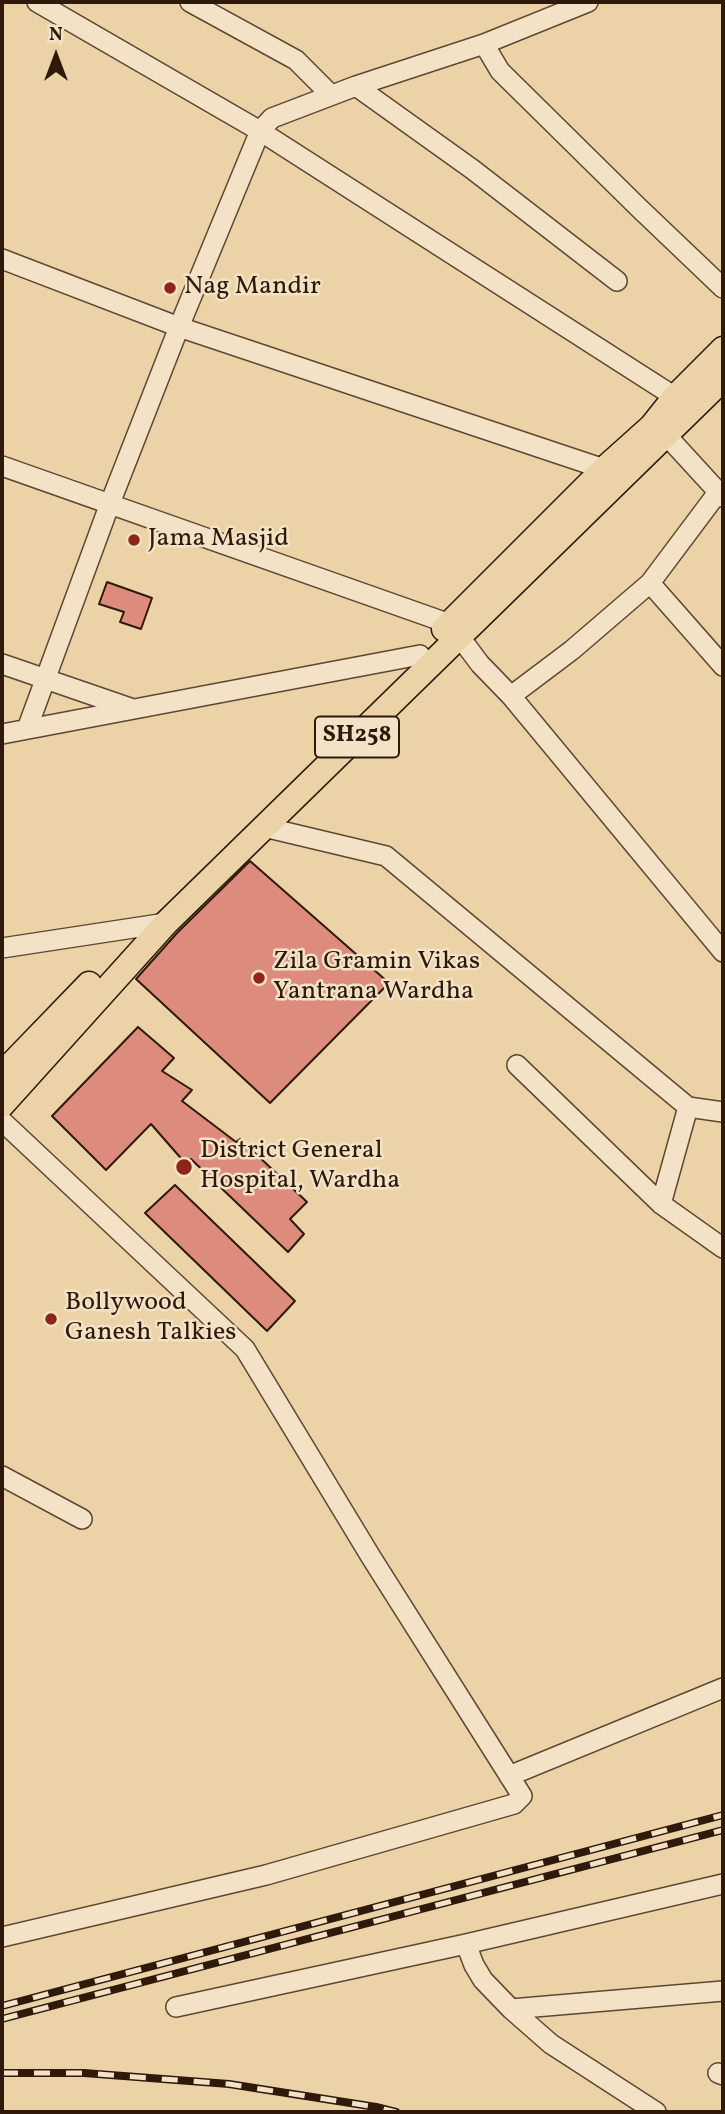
<!DOCTYPE html>
<html>
<head>
<meta charset="utf-8">
<style>
	body { margin:0 }
	#map { position:relative; width:725px; height:2114px; overflow:hidden; background:#ecd2a7; font-family:Vollkorn,serif }
	canvas { display:block }
	.frame { position:absolute; inset:0; border:4px solid #2e190b; pointer-events:none }
	.north { position:absolute; left:21px; top:21px; width:70px; height:70px; -webkit-text-stroke:5px #f3e2c6; paint-order:stroke; rotate:0deg; font-size:19px; font-weight:700; line-height:28px; text-align:center; color:#2e190b }
	.north::after { content:''; display:block; margin:auto; width:24px; height:32px; background:#2e190b; clip-path:polygon(50% 0,100% 100%,50% 72%,0 100%) }
</style>
</head>
<body>
<div id="map">
<canvas width="725" height="2114"></canvas>
<div class="frame"></div>
<div class="north">N</div>
</div>
<script>
const ctx = document.querySelector('canvas').getContext('2d');
ctx.lineJoin = 'round';
function paint(path, color) { ctx.fillStyle = color; ctx.fill(path, 'evenodd'); }
const poly = rows => new Path2D(rows.map(r => 'M' + r).join(''));
function trace(path, color, width, dash) { ctx.strokeStyle = color; ctx.lineWidth = width; ctx.lineCap = dash ? 'butt' : 'round'; ctx.setLineDash(dash || []); ctx.stroke(path); }
function label(font, color, halo, rows, align = 'center') {
  ctx.font = font + ' Vollkorn,serif'; ctx.lineWidth = 5; ctx.setLineDash([]); ctx.textBaseline = 'middle'; ctx.strokeStyle = halo; ctx.fillStyle = color; for (const [text, x, y, turn = 0] of rows) {
    ctx.save(); ctx.translate(x, y); ctx.rotate((+turn || 0) * Math.PI / 180); ctx.textAlign = isNaN(turn) ? turn : align; if (halo) ctx.strokeText(text, 0, 0); ctx.fillText(text, 0, 0); ctx.restore();
  }
}
const building = poly([
	[107,582,152,598,141,629,120,622,124,612,99,604,107,582],
	[250,861,389,983,270,1103,136,979,177,933,250,861],
	[138,1027,174,1058,162,1071,192,1090,182,1101,236,1142,240,1139,307,1202,290,1219,304,1234,288,1252,191,1159,186,1164,151,1124,106,1170,52,1116,138,1027],
	[175,1185,295,1301,267,1331,145,1213,175,1185]
]);
const minor = poly([
	[190,2,296,60,331,95],
	[588,2,484,44,356,86,272,118,260,131,675,397],
	[484,44,500,71,638,207,723,288],
	[356,86,472,169,617,281],
	[2,259,179,327,604,469],
	[666,435,723,497],
	[2,466,450,624,480,664,511,696,723,952],
	[650,583,723,666],
	[2,664,130,708],
	[511,696,572,650,650,583,719,491],
	[27,729,109,506,179,327,260,131,37,2],
	[2,734,420,655],
	[264,827,386,856,688,1107],
	[2,948,166,923],
	[517,1065,661,1204,723,1248],
	[2,1121,245,1349,371,1557,522,1796,514,1804,266,1875,2,1937],
	[661,1204,688,1107,723,1112],
	[2,1476,82,1519],
	[509,1776,723,1688],
	[466,1944,474,1965,483,1980,511,2009,551,2044,656,2112],
	[176,2007,466,1944,723,1884],
	[511,2009,723,1991],
	[718,2073,723,2075]
]);
const major = poly([
	[444,629,604,469,652,426,675,397,723,349],
	[2,1074,89,984],
	[2,1105,166,923,723,379]
]);
const rail = poly([
	[2,2006,723,1815],
	[2,2019,723,1830],
	[2,2073,84,2073,229,2084,376,2107,396,2112]
]);
const markers = [
	[170,288,7,"#8f2418"],
	[134,540,7,"#8f2418"],
	[259,978,7,"#8f2418"],
	[184,1167,9,"#8f2418"],
	[51,1319,7,"#8f2418"]
];
const shields = [
	[357,737,84]
];
const shieldNames = [
	["SH258",357,737]
];
const poiNames = [
	["Nag Mandir",184,288],
	["Jama Masjid",148,540],
	["Zila Gramin Vikas",273,963],
	["Yantrana Wardha",273,993],
	["District General",200,1152],
	["Hospital, Wardha",200,1182],
	["Bollywood",65,1304],
	["Ganesh Talkies",65,1334]
];
paint(building, '#dc8b7c');
trace(building, '#2e190b', 2);
trace(minor, '#5e4732', 22);
trace(major, '#2e190b', 27);
trace(minor, '#f3e2c6', 19);
trace(major, '#ecd2a7', 24);
trace(rail, '#2e190b', 8);
trace(rail, '#f3e2c6', 5, [16]);
for (const [x, y, r, color] of markers) { const dot = new Path2D(); dot.arc(x, y, r, 0, 2 * Math.PI); ctx.fillStyle = color; ctx.fill(dot); trace(dot, '#f3e2c6', 2.5); }
for (const [x, y, w] of shields) { const box = new Path2D(); box.roundRect(x - w / 2, y - 20.5, w, 41, 5); ctx.fillStyle = '#f3e2c6'; ctx.fill(box); trace(box, '#2e190b', 2); }
label('bold 24px', '#2e190b', null, shieldNames);
label('26px', '#2e190b', '#f3e2c6', poiNames, 'left');
</script>
</body>
</html>
